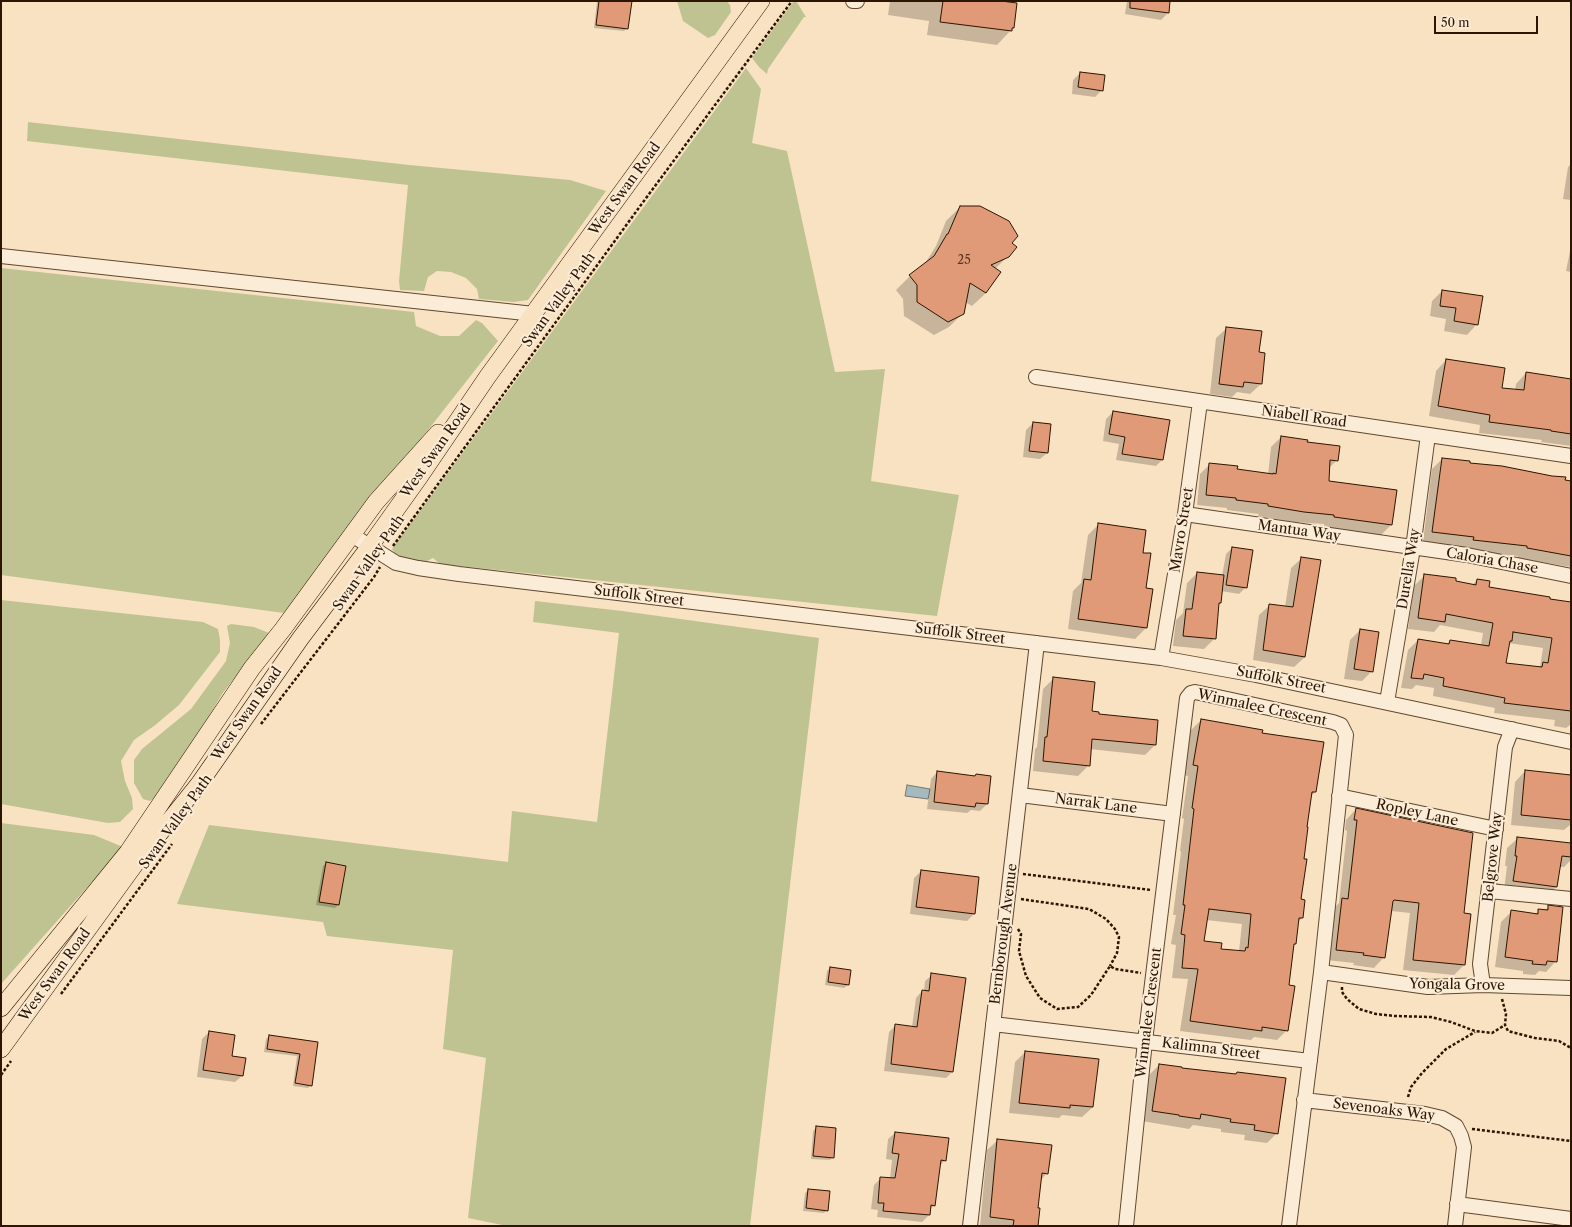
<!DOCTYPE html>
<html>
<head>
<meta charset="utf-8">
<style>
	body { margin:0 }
	#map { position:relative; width:1572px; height:1227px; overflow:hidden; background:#f9e2c1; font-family:"Libre Caslon Text",serif }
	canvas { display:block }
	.frame { position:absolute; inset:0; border:2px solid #2c1500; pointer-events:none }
	.scale { position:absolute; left:1434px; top:16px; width:104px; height:18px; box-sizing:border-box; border:2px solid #2c1500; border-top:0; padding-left:5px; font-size:12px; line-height:14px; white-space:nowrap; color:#2c1500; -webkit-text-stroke:3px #fbecd7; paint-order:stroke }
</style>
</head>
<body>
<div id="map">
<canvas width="1572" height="1227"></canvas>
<div class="frame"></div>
<div class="scale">50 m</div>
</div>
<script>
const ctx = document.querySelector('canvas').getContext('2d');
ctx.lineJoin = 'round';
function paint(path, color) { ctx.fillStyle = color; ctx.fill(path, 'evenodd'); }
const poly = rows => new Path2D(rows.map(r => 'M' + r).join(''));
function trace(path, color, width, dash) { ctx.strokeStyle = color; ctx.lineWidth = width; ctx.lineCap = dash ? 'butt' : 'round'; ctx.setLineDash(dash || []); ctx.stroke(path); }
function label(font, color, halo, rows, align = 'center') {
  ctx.font = font + ' "Libre Caslon Text",serif'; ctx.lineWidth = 4; ctx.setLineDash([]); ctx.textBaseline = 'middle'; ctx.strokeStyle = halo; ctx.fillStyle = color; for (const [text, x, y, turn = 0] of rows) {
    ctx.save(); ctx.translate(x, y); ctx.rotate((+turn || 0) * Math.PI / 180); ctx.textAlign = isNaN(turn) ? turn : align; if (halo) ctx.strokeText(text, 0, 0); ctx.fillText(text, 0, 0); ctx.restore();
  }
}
const green = poly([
	[677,1,727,1,730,5,731,12,715,35,708,38,683,21],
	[794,1,796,1,806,17,804,17,768,69,767,74,759,67,752,58],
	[746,68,761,89,752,143,787,151,835,372,885,369,871,481,959,495,937,616,440,564,433,558,425,562,407,559,395,554,392,549],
	[28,122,409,165,570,180,606,191,528,300,514,302,479,299,477,289,466,278,451,272,437,271,428,277,424,291,400,290,399,281,408,185,27,141],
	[1,268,414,312,416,326,440,336,459,336,476,320,482,323,498,341,284,613,1,575],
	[1,600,203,622,218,629,220,640,220,652,179,705,154,726,134,740,121,761,125,781,132,798,133,809,120,822,108,823,1,804],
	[535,601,622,611,819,638,750,1226,507,1226,468,1218,486,1058,443,1049,453,950,327,936,323,922,177,904,209,825,508,862,512,811,597,822,619,633,533,622],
	[231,624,254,627,269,633,222,694,184,759,156,797,150,801,143,799,134,783,134,760,142,749,191,709,226,661,230,643,227,626],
	[1,823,94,835,123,847,1,984]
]);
const water = poly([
	[907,785,930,789,928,799,905,796,907,785]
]);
const shadow = poly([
	[597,1,631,1,627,28,624,31,594,28],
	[890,1,1002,1,1013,28,997,45,927,35,929,21,888,15],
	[1127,1,1169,1,1168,13,1161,20,1125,14],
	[1080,73,1102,90,1095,97,1072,94,1073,80],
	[1571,164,1571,200,1563,199,1568,167],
	[960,207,1011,244,1008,256,995,269,986,293,972,306,965,302,963,313,949,327,934,335,904,316,903,299,896,290,910,276,924,265,936,246,946,221],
	[1571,246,1571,272,1566,271],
	[1442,291,1477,324,1467,335,1444,331,1446,319,1430,316,1432,301],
	[1227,328,1258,353,1261,384,1250,394,1237,392,1232,397,1210,394,1216,338],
	[1446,360,1501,389,1515,390,1516,384,1526,373,1571,380,1571,446,1541,442,1542,440,1479,433,1480,425,1429,416,1436,371],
	[1113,412,1162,460,1156,466,1116,460,1119,444,1103,441,1106,419],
	[1033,423,1047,453,1040,459,1023,457,1026,430],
	[1281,437,1306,443,1337,460,1329,468,1328,482,1391,525,1381,535,1324,527,1324,524,1294,522,1258,516,1259,514,1227,510,1227,508,1197,505,1200,474,1210,464,1236,470,1268,475,1271,447],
	[1442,459,1571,482,1571,567,1517,558,1518,556,1464,550,1464,547,1423,542,1432,469],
	[1099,524,1142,553,1145,589,1151,590,1146,628,1135,639,1068,629,1073,591,1081,583,1088,535],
	[1232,548,1246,587,1239,594,1221,591,1220,603,1218,605,1215,638,1204,649,1173,646,1176,620,1183,613,1187,583,1197,573,1222,576,1226,554],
	[1302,558,1305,657,1294,667,1253,660,1259,615,1270,605,1285,607,1291,568],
	[1425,575,1472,585,1477,580,1488,588,1571,603,1571,724,1566,728,1554,726,1555,720,1494,713,1495,708,1433,696,1434,688,1416,685,1412,689,1401,688,1408,650,1418,640,1446,645,1450,641,1481,646,1483,633,1440,625,1434,632,1408,629,1414,586],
	[1508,643,1543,648,1540,667,1505,664],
	[1360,630,1372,671,1362,681,1344,679,1350,640],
	[1053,679,1090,712,1155,745,1145,755,1090,749,1089,765,1078,776,1033,771,1035,749,1037,747,1043,689],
	[1201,720,1261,734,1315,792,1311,796,1303,860,1300,900,1302,918,1297,923,1295,944,1292,946,1288,986,1287,1030,1277,1040,1254,1037,1251,1040,1180,1031,1188,979,1172,978,1176,945,1171,944,1176,915,1173,915,1181,852,1180,851,1184,819,1182,818,1188,776,1183,775,1191,730],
	[1206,920,1242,924,1239,951,1220,950,1203,942],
	[1525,771,1571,776,1571,824,1564,830,1511,825,1515,782],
	[937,772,987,804,980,811,971,810,967,813,927,809,931,779],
	[1356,809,1462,914,1470,914,1464,965,1454,975,1403,970,1410,913,1391,911,1384,957,1374,968,1353,965,1354,963,1326,960,1332,910,1339,903,1347,831,1345,830,1346,820],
	[1518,838,1571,844,1571,860,1564,867,1559,867,1556,887,1546,897,1504,891,1507,866,1505,866,1507,848],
	[326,863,338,905,335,908,316,905,323,866],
	[921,871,974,914,967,921,910,914,914,878],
	[1549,906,1556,961,1546,972,1539,971,1535,975,1523,974,1523,971,1495,967,1501,922,1512,911,1535,915,1539,910,1544,911],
	[830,968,848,985,844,988,825,985,827,971],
	[932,975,952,1072,946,1078,884,1071,889,1032,896,1025,912,1027,916,998,922,991,924,992,925,981],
	[209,1032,231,1057,242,1076,235,1082,197,1077,202,1039],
	[269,1036,317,1043,311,1085,308,1088,293,1086,297,1056,264,1052,266,1039],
	[1025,1052,1093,1107,1082,1117,1062,1115,1059,1118,1009,1113,1015,1062],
	[1159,1065,1181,1069,1277,1133,1267,1143,1244,1140,1245,1135,1221,1132,1221,1129,1193,1125,1189,1129,1142,1121,1149,1075],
	[816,1128,833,1157,830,1160,811,1159,813,1131],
	[895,1133,945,1160,939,1167,934,1205,930,1210,929,1215,922,1222,877,1217,878,1210,871,1209,874,1185,881,1178,890,1179,892,1160,886,1159,888,1139],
	[998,1140,1047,1173,1041,1180,1037,1208,1037,1226,980,1226,987,1150],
	[808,1190,827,1210,824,1213,803,1211,805,1193]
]);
const building = poly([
	[599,1,632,1,628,29,596,25,599,1],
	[943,1,1001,1,1017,3,1014,28,1012,28,1012,31,940,22,943,1],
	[1130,1,1170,1,1169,13,1130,8,1130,1],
	[1080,72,1105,75,1103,91,1078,87,1080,72],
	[960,206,980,206,1009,221,1018,236,1012,243,1017,247,1009,257,991,265,1001,272,986,293,970,283,964,314,948,322,917,302,917,285,909,275,934,256,947,234,948,234,960,206],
	[1442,290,1483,296,1478,325,1454,321,1456,308,1440,306,1442,290],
	[1226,327,1262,331,1259,352,1265,353,1262,384,1244,382,1243,387,1219,384,1226,327],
	[1446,359,1505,368,1502,388,1524,390,1526,372,1571,379,1571,434,1551,431,1551,430,1489,422,1490,415,1438,406,1446,359],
	[1113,411,1170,420,1163,460,1122,454,1125,437,1109,434,1113,411],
	[1033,422,1051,424,1048,453,1029,451,1033,422],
	[1281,436,1308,440,1307,442,1340,446,1338,461,1330,460,1329,481,1397,490,1392,525,1334,517,1334,515,1304,512,1268,506,1268,504,1236,500,1236,498,1206,495,1209,463,1238,466,1237,469,1273,474,1273,473,1276,474,1281,436],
	[1442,458,1470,461,1470,463,1502,466,1552,476,1566,477,1565,480,1571,481,1571,556,1527,548,1527,546,1473,540,1474,537,1432,532,1442,458],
	[1098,523,1146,530,1143,553,1151,553,1146,588,1153,589,1147,628,1078,619,1084,579,1091,580,1098,523],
	[1232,547,1253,550,1247,588,1226,585,1232,547],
	[1301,557,1321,560,1305,657,1263,650,1269,604,1293,607,1301,557],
	[1197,572,1224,575,1221,603,1219,603,1216,639,1183,636,1186,609,1192,609,1197,572],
	[1424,574,1456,578,1456,581,1476,585,1477,579,1490,581,1489,587,1550,597,1550,599,1571,602,1571,711,1504,703,1505,698,1443,686,1444,678,1424,674,1423,679,1411,678,1418,639,1449,644,1450,640,1489,646,1493,623,1446,614,1445,622,1418,618,1424,574],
	[1513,632,1552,638,1548,663,1543,662,1542,667,1506,663,1510,641,1512,641,1513,632],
	[1360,629,1379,632,1373,672,1354,669,1360,629],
	[1053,677,1095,682,1092,711,1099,712,1099,714,1158,720,1156,745,1092,739,1090,766,1043,761,1045,737,1047,737,1053,677],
	[1201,719,1263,730,1262,733,1324,742,1316,792,1312,792,1307,827,1308,827,1304,859,1307,859,1301,899,1305,900,1303,918,1299,918,1296,944,1294,944,1289,985,1295,986,1288,1031,1262,1027,1262,1031,1190,1021,1198,969,1182,968,1185,935,1181,934,1185,905,1183,905,1194,809,1192,808,1198,766,1193,765,1201,719],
	[1209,909,1251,914,1248,948,1246,947,1245,951,1221,949,1222,943,1204,941,1209,909],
	[1525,770,1571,775,1571,820,1521,815,1525,770],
	[937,771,975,776,976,774,991,776,988,804,976,803,975,807,934,802,937,771],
	[1356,808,1473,833,1464,913,1471,914,1465,965,1413,960,1419,903,1394,900,1393,901,1385,958,1363,955,1364,953,1336,950,1342,898,1348,899,1357,820,1354,820,1356,808],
	[1517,837,1571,843,1571,857,1562,856,1557,887,1513,881,1517,856,1515,856,1517,837],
	[326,862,346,866,339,905,319,902,326,862],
	[921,870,979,877,975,914,916,907,921,870],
	[1548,905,1563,907,1557,962,1547,961,1546,965,1532,964,1533,961,1505,957,1511,910,1538,914,1538,909,1548,910,1548,905],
	[830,967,851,970,849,985,828,982,830,967],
	[931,973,966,978,953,1072,891,1064,895,1024,917,1027,922,990,929,991,931,973],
	[209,1031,235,1035,232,1056,246,1058,243,1076,203,1070,209,1031],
	[269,1035,318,1042,312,1086,295,1083,300,1054,267,1049,269,1035],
	[1025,1051,1099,1059,1093,1107,1070,1105,1070,1108,1019,1103,1025,1051],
	[1159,1064,1182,1067,1182,1068,1236,1074,1237,1072,1286,1078,1278,1134,1254,1130,1255,1125,1230,1122,1231,1119,1201,1114,1200,1119,1179,1116,1179,1115,1152,1111,1159,1064],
	[816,1126,836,1128,834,1158,813,1156,816,1126],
	[895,1132,949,1138,946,1161,941,1160,935,1206,931,1205,930,1215,883,1211,884,1203,878,1203,880,1177,895,1178,899,1154,892,1153,895,1132],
	[997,1139,1052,1145,1048,1174,1042,1173,1038,1208,1040,1208,1038,1226,1013,1226,1014,1220,990,1217,997,1139],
	[808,1189,830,1191,828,1211,806,1208,808,1189]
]);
const path = poly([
	[393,546,638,209,792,1],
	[261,724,374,577,380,567],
	[1023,874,1151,890],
	[1021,899,1089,909,1106,919,1115,929,1119,937,1117,953,1110,966],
	[1018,929,1021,934,1019,951,1026,976,1040,998,1057,1009,1078,1007,1091,995,1110,966,1115,969,1141,973],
	[1342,987,1342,992,1347,999,1359,1009,1376,1014,1395,1016,1431,1017,1451,1022,1475,1031,1492,1033,1505,1025],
	[61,994,172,844],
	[1502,999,1506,1014,1505,1025,1508,1031,1535,1038,1559,1041,1571,1048],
	[1,1075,11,1061],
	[1408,1097,1411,1087,1422,1073,1446,1049,1475,1032],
	[1472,1129,1571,1141]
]);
const minor = poly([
	[853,1,857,1],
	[1,256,534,314],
	[1036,377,1571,456],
	[1185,514,1467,555,1571,576],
	[352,535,396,563,418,568,459,574,1161,658,1256,675,1571,742],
	[1161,658,1185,514,1200,402],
	[1387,702,1413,548,1428,435],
	[1020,795,1173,814],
	[1339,796,1496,829],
	[1489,891,1571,899],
	[1321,972,1428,987,1483,985,1571,988],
	[1483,985,1480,964,1505,747,1512,729],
	[993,1024,1310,1061],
	[1304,1100,1425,1114,1442,1118,1456,1126,1461,1136,1464,1147,1455,1226],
	[1457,1204,1571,1219],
	[970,1226,1037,643],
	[1126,1226,1145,1041,1187,698,1191,693,1195,692,1333,722,1341,725,1346,735,1321,972,1289,1226]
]);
const major = poly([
	[1,1008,128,852,252,668,283,629,376,502,438,433],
	[1,1049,138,860,199,784,300,639,370,546,420,476,488,376,761,1]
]);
const numberNames = [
	["25",964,261]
];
const streetNames = [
	["West Swan Road",625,189,-54],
	["Swan Valley Path",559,300,-54],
	["Niabell Road",1304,417,8],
	["West Swan Road",436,451,-55],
	["Mavro Street",1182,530,-81],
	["Mantua Way",1299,531,8],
	["Caloria Chase",1492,561,10],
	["Swan Valley Path",369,563,-55],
	["Durella Way",1409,569,-81],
	["Suffolk Street",639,596,7],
	["Suffolk Street",960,634,7],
	["Suffolk Street",1281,680,11],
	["Winmalee Crescent",1262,708,12],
	["West Swan Road",247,714,-55],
	["Narrak Lane",1096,804,7],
	["Ropley Lane",1417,813,12],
	["Swan Valley Path",176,822,-54],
	["Belgrove Way",1493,857,-84],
	["Bernborough Avenue",1004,934,-83],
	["West Swan Road",55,975,-54],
	["Yongala Grove",1457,985,1],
	["Winmalee Crescent",1149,1013,-83],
	["Kalimna Street",1211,1049,7],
	["Sevenoaks Way",1384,1110,7]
];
paint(green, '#bfc392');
paint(water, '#a4babf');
trace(water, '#747873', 1);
paint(shadow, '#0003');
paint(building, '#e19a77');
trace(building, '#2c1500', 1);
trace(minor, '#5f4830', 16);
trace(major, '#2c1500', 18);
trace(path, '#2c1500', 2.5, [3, 2]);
trace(minor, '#fbecd7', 14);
trace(major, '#f9e2c1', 17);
label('12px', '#59361e', null, numberNames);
label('14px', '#2c1500', '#fbecd7', streetNames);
</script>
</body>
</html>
